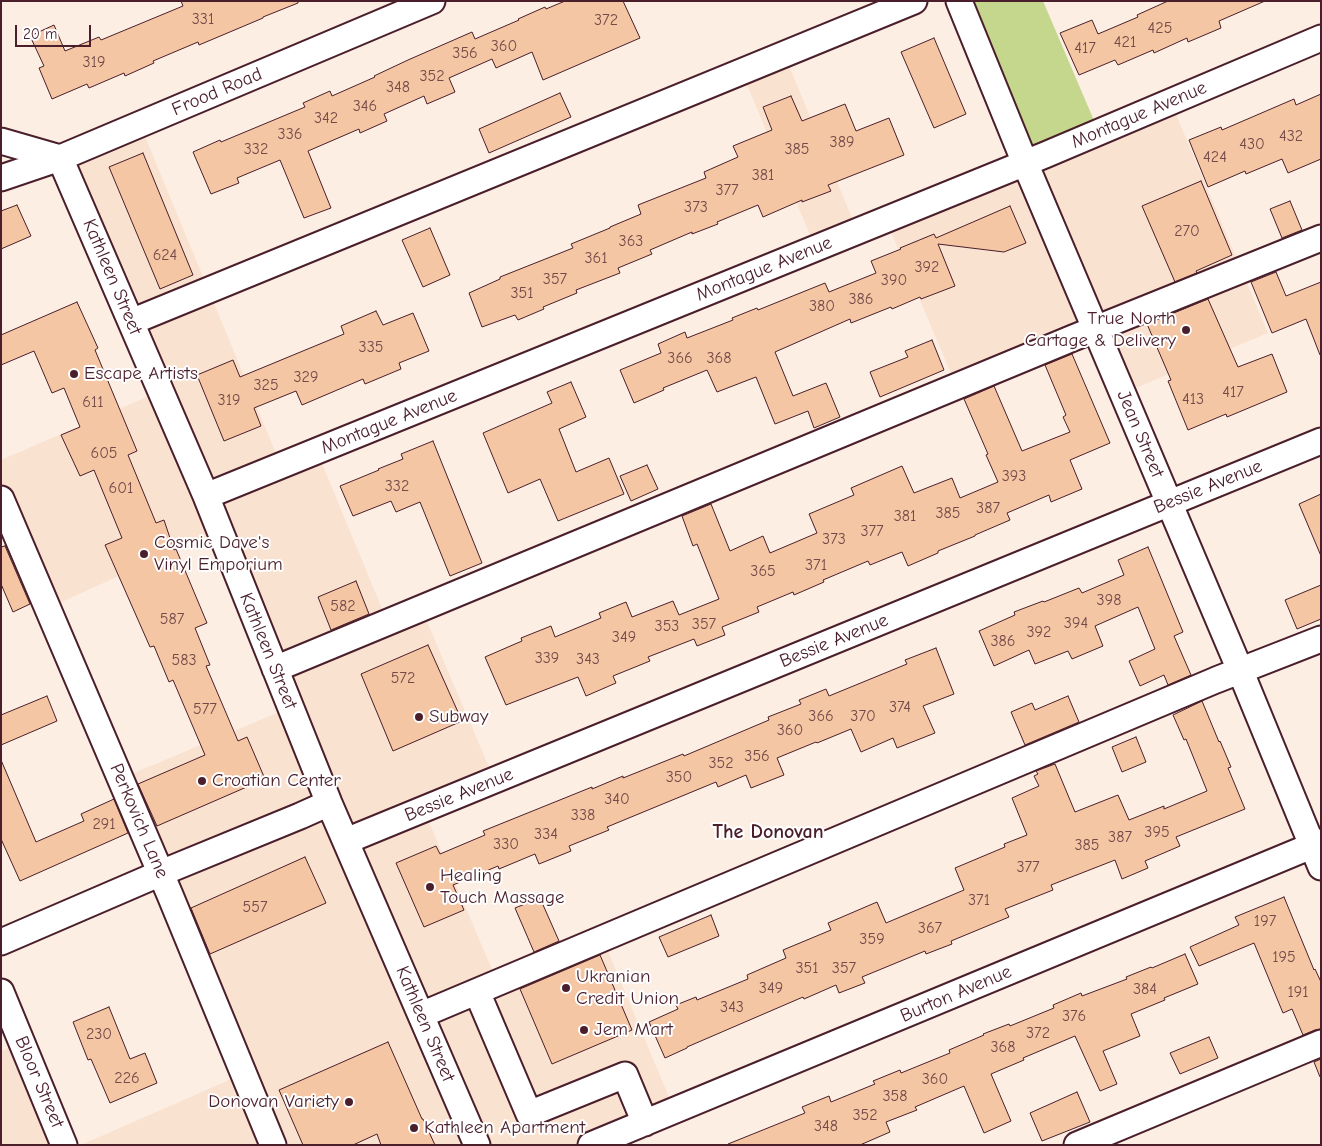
<!DOCTYPE html>
<html>
<head>
<meta charset="utf-8">
<style>
	body { margin:0 }
	#map { position:relative; width:1322px; height:1146px; overflow:hidden; background:#fceee3; font-family:"Comic Neue",sans-serif }
	canvas { display:block }
	.frame { position:absolute; inset:0; border:2px solid #4a1f2b; pointer-events:none }
	.scale { position:absolute; left:15px; top:25px; width:76px; height:22px; box-sizing:border-box; border:2px solid #4a1f2b; border-top:0; padding-left:6px; font-size:15px; line-height:18px; white-space:nowrap; color:#4a1f2b; -webkit-text-stroke:4px #fff; paint-order:stroke }
</style>
</head>
<body>
<div id="map">
<canvas width="1322" height="1146"></canvas>
<div class="frame"></div>
<div class="scale">20 m</div>
</div>
<script>
const ctx = document.querySelector('canvas').getContext('2d');
ctx.lineJoin = 'round';
function paint(path, color) { ctx.fillStyle = color; ctx.fill(path, 'evenodd'); }
const poly = rows => new Path2D(rows.map(r => 'M' + r).join(''));
function trace(path, color, width, dash) { ctx.strokeStyle = color; ctx.lineWidth = width; ctx.lineCap = dash ? 'butt' : 'round'; ctx.setLineDash(dash || []); ctx.stroke(path); }
function label(font, color, halo, rows, align = 'center') {
  ctx.font = font + ' "Comic Neue",sans-serif'; ctx.lineWidth = 4; ctx.setLineDash([]); ctx.textBaseline = 'middle'; ctx.strokeStyle = halo; ctx.fillStyle = color; for (const [text, x, y, turn = 0] of rows) {
    ctx.save(); ctx.translate(x, y); ctx.rotate((+turn || 0) * Math.PI / 180); ctx.textAlign = isNaN(turn) ? turn : align; if (halo) ctx.strokeText(text, 0, 0); ctx.fillText(text, 0, 0); ctx.restore();
  }
}
const built = poly([
	[785,56,857,230,815,247,742,73],
	[1170,100,1268,333,1121,394,1092,329,956,385,885,218],
	[139,122,280,463,316,449,388,623,422,610,494,779,423,808,497,981,602,937,674,1109,587,1145,81,1145,245,1073,122,778,289,708,217,531,51,607,1,492,1,460,158,392,58,163],
	[20,1043,63,1145,1,1145,1,1051]
]);
const green = poly([
	[957,1,1043,1,1098,130,1022,162]
]);
const building = poly([
	[181,1,298,1,298,3,263,17,263,18,199,45,198,42,153,61,154,63,125,76,124,73,89,88,87,84,52,99,39,68,44,66,30,36,54,25,65,51,99,37,101,40,183,6,181,1],
	[565,1,623,1,640,38,543,80,532,52,496,68,492,59,449,78,455,92,427,104,424,96,384,114,387,121,360,133,359,129,308,151,331,208,304,218,280,160,237,178,239,183,211,194,193,152,220,140,221,142,305,107,303,103,330,91,332,96,375,77,374,76,408,60,472,32,475,39,519,20,518,19,545,7,546,9,565,1],
	[1168,1,1265,1,1219,21,1221,28,1188,42,1187,38,1154,53,1153,50,1118,65,1115,60,1079,75,1060,33,1092,20,1098,34,1138,17,1137,15,1168,1],
	[934,38,966,114,934,128,901,52,934,38],
	[560,93,571,117,489,153,479,129,560,93],
	[1321,94,1321,159,1288,173,1282,159,1246,174,1245,171,1208,187,1189,140,1221,127,1222,130,1294,99,1296,105,1321,94],
	[791,96,802,121,845,104,856,131,889,118,904,155,828,185,831,191,802,202,802,200,763,217,758,205,717,222,718,224,692,234,692,232,650,250,652,254,618,268,620,273,576,290,577,293,543,307,544,309,518,320,515,315,482,327,469,293,500,279,500,277,573,248,571,244,610,228,610,227,641,214,638,205,706,178,704,172,738,157,733,146,772,130,763,107,791,96],
	[143,153,193,275,160,289,109,167,143,153],
	[1201,181,1232,255,1196,271,1197,273,1175,282,1142,206,1201,181],
	[1290,201,1302,230,1282,238,1270,209,1290,201],
	[17,205,31,236,1,249,1,211,17,205],
	[1010,206,1026,243,1004,252,938,244,955,286,921,299,920,297,892,309,891,307,851,323,850,319,775,352,793,396,826,383,840,417,814,428,808,411,775,424,756,377,717,392,707,370,663,388,664,390,634,403,620,370,661,353,658,344,685,332,687,338,733,320,732,318,757,308,758,310,825,283,829,292,876,273,871,261,901,249,900,248,934,234,936,238,1010,206],
	[430,228,450,275,423,287,402,240,430,228],
	[1276,272,1286,296,1321,282,1321,354,1320,355,1306,319,1272,333,1251,282,1276,272],
	[1208,299,1238,367,1272,354,1287,392,1227,417,1226,414,1188,430,1168,381,1171,380,1147,324,1208,299],
	[77,302,98,348,95,350,137,451,128,455,156,523,164,520,174,550,176,549,207,623,195,628,210,665,206,666,238,741,247,737,265,779,157,826,138,784,205,755,173,680,169,682,154,646,150,647,105,545,122,538,94,470,80,476,61,435,80,427,64,388,52,393,34,351,1,365,1,335,77,302],
	[376,311,383,325,413,313,429,351,399,363,401,369,365,384,363,379,302,405,296,391,254,408,261,426,224,441,197,375,233,360,240,377,344,334,341,326,376,311],
	[932,340,944,370,880,397,870,372,908,357,905,351,932,340],
	[1072,354,1110,443,1070,460,1082,489,1051,502,1049,495,1007,513,1010,520,975,535,975,536,938,551,938,553,908,566,902,552,870,565,868,561,823,580,824,582,794,595,793,592,757,607,759,612,722,627,725,635,697,646,694,639,648,657,650,661,613,676,616,683,586,696,578,677,506,705,485,657,522,641,521,638,551,626,555,637,601,618,599,613,626,602,632,617,673,601,679,615,719,599,697,544,693,546,682,516,711,504,730,551,763,536,770,553,817,533,809,514,854,495,851,488,902,466,914,493,952,478,960,498,998,482,986,455,988,454,964,399,994,386,1022,451,1070,432,1063,417,1066,415,1045,365,1072,354],
	[571,382,586,417,559,429,576,472,609,458,624,494,558,521,540,479,508,493,483,433,552,403,547,392,571,382],
	[433,441,482,563,450,576,420,502,396,512,391,501,353,516,340,486,379,470,378,469,403,459,401,454,433,441],
	[647,465,658,489,631,501,620,476,647,465],
	[1321,494,1321,556,1299,504,1321,494],
	[5,546,30,604,13,612,1,584,1,547,5,546],
	[1148,547,1183,632,1174,636,1191,675,1168,685,1164,675,1140,686,1129,661,1155,649,1138,607,1095,626,1103,646,1072,659,1068,651,1035,664,1029,650,994,666,979,631,1015,615,1014,612,1043,601,1044,602,1079,588,1082,593,1124,575,1118,560,1148,547],
	[356,581,369,614,331,630,318,597,356,581],
	[1321,585,1321,619,1297,629,1285,600,1321,585],
	[428,645,462,721,393,751,361,674,428,645],
	[936,648,954,694,923,706,935,733,897,748,893,738,861,752,851,729,817,743,816,742,777,758,784,775,751,788,746,775,718,787,716,782,607,827,609,830,569,846,571,851,539,864,535,854,499,869,498,866,453,885,464,910,424,927,396,863,436,846,440,854,485,835,483,831,592,787,592,789,623,776,623,778,683,754,684,756,769,720,768,717,801,704,799,700,826,689,829,696,907,664,905,660,936,648],
	[47,696,57,721,1,745,1,715,47,696],
	[1068,696,1079,722,1025,745,1011,712,1032,703,1035,710,1068,696],
	[1202,701,1219,742,1220,741,1231,767,1228,768,1245,809,1176,837,1180,846,1145,861,1148,868,1122,879,1115,860,1051,885,1053,890,1005,909,1009,917,951,941,952,944,926,954,925,951,862,977,865,983,839,993,836,985,804,999,803,997,687,1047,687,1048,665,1058,649,1022,678,1009,676,1005,696,997,697,1000,748,979,747,975,786,958,783,950,831,930,828,923,877,902,886,923,964,890,955,868,1005,847,1004,844,1027,835,1012,798,1039,786,1034,776,1038,774,1036,771,1055,764,1075,812,1118,795,1129,820,1164,806,1164,809,1207,791,1186,739,1184,740,1173,715,1202,701],
	[1136,737,1146,762,1122,772,1112,747,1136,737],
	[1,760,36,842,84,821,81,814,114,799,128,833,20,881,1,839,1,760],
	[305,857,326,903,210,954,191,908,305,857],
	[1284,897,1314,970,1315,969,1321,982,1321,1029,1315,1030,1303,1035,1292,1009,1283,1013,1254,943,1199,966,1190,947,1239,925,1235,917,1284,897],
	[540,898,559,941,534,952,515,908,540,898],
	[711,915,719,936,668,957,659,937,711,915],
	[1185,954,1198,984,1164,998,1165,1000,1131,1014,1140,1036,1103,1051,1117,1084,1100,1091,1075,1036,1023,1058,1024,1060,991,1074,1011,1121,984,1133,964,1086,915,1107,917,1110,886,1122,890,1132,860,1145,728,1145,728,1144,805,1113,802,1107,829,1096,831,1102,875,1084,873,1081,900,1070,901,1073,950,1053,949,1050,984,1035,983,1034,1009,1024,1010,1026,1054,1008,1053,1005,1081,993,1082,996,1127,979,1126,977,1151,967,1152,968,1185,954],
	[600,955,632,1030,552,1064,520,989,600,955],
	[109,1007,130,1059,145,1053,157,1083,110,1103,91,1059,88,1060,73,1022,109,1007],
	[1209,1037,1218,1058,1180,1074,1170,1053,1209,1037],
	[388,1042,422,1119,423,1119,435,1145,381,1145,377,1134,353,1145,303,1145,279,1090,388,1042],
	[1321,1059,1321,1077,1320,1077,1314,1062,1321,1059],
	[1077,1092,1090,1122,1042,1141,1030,1113,1077,1092]
]);
const minor = poly([
	[959,1,1025,163,1240,670,1321,867],
	[1,141,60,158,206,496,329,803,477,1145],
	[1,178,60,158,432,1],
	[131,322,914,1],
	[206,496,1045,155,1321,38],
	[1,499,170,895,273,1145],
	[275,669,1073,338,1321,238],
	[346,841,1321,441],
	[1,942,161,873,300,816,329,803],
	[1,992,64,1145],
	[477,992,529,1114,625,1075,645,1123],
	[421,1015,1216,680,1321,639],
	[591,1145,1321,842],
	[1077,1145,1321,1043]
]);
const markers = [
	[1186,330,5,"#4a1f2b"],
	[74,374,5,"#4a1f2b"],
	[144,554,5,"#4a1f2b"],
	[419,717,5,"#4a1f2b"],
	[202,781,5,"#4a1f2b"],
	[430,887,5,"#4a1f2b"],
	[566,988,5,"#4a1f2b"],
	[584,1030,5,"#4a1f2b"],
	[349,1102,5,"#4a1f2b"],
	[414,1128,5,"#4a1f2b"]
];
const numberNames = [
	["331",203,19],
	["372",606,20],
	["425",1160,28],
	["421",1125,42],
	["360",504,46],
	["417",1085,48],
	["356",465,53],
	["319",94,62],
	["352",432,76],
	["348",398,87],
	["346",365,106],
	["342",326,118],
	["336",290,134],
	["432",1291,136],
	["389",842,142],
	["430",1252,144],
	["332",256,149],
	["385",797,149],
	["424",1215,157],
	["381",763,175],
	["377",727,190],
	["373",696,207],
	["270",1187,231],
	["363",631,241],
	["624",165,255],
	["361",596,258],
	["392",927,267],
	["357",555,279],
	["390",894,280],
	["351",522,293],
	["386",861,299],
	["380",822,306],
	["335",371,347],
	["366",680,358],
	["368",719,358],
	["329",306,377],
	["325",266,385],
	["417",1233,392],
	["413",1193,399],
	["319",229,400],
	["611",93,402],
	["605",104,453],
	["393",1014,476],
	["332",397,486],
	["601",121,488],
	["387",988,508],
	["385",948,513],
	["381",905,516],
	["377",872,531],
	["373",834,539],
	["371",816,565],
	["365",763,571],
	["398",1109,600],
	["582",343,606],
	["587",172,619],
	["394",1076,623],
	["357",704,624],
	["353",667,626],
	["392",1039,632],
	["349",624,637],
	["386",1003,641],
	["339",547,658],
	["343",588,659],
	["583",184,660],
	["572",403,678],
	["374",900,707],
	["577",205,709],
	["366",821,716],
	["370",863,716],
	["360",790,730],
	["356",757,756],
	["352",721,763],
	["350",679,777],
	["340",617,799],
	["338",583,815],
	["291",104,824],
	["395",1157,832],
	["334",546,834],
	["387",1120,837],
	["330",506,844],
	["385",1087,845],
	["377",1028,867],
	["371",979,900],
	["557",255,907],
	["197",1265,921],
	["367",930,928],
	["359",872,939],
	["195",1284,957],
	["351",807,968],
	["357",844,968],
	["349",771,988],
	["384",1145,989],
	["191",1298,992],
	["343",732,1007],
	["376",1074,1016],
	["372",1038,1033],
	["230",99,1034],
	["368",1003,1047],
	["226",127,1078],
	["360",935,1079],
	["358",895,1096],
	["352",865,1115],
	["348",826,1126]
];
const streetNames = [
	["Frood Road",217,92,-23],
	["Montague Avenue",1139,115,-23],
	["Montague Avenue",764,269,-22],
	["Kathleen Street",112,277,67],
	["Montague Avenue",389,422,-22],
	["Jean Street",1140,434,67],
	["Bessie Avenue",1208,487,-22],
	["Bessie Avenue",834,641,-22],
	["Kathleen Street",268,651,68],
	["Bessie Avenue",459,795,-22],
	["Perkovich Lane",139,821,67],
	["Burton Avenue",956,994,-23],
	["Kathleen Street",425,1024,67],
	["Bloor Street",39,1082,67]
];
const poiNames = [
	["True North",1176,319,"right"],
	["Cartage & Delivery",1176,341,"right"],
	["Escape Artists",84,374],
	["Cosmic Dave's",154,543],
	["Vinyl Emporium",154,565],
	["Subway",429,717],
	["Croatian Center",212,781],
	["Healing",440,876],
	["Touch Massage",440,898],
	["Ukranian",576,977],
	["Credit Union",576,999],
	["Jem Mart",594,1030],
	["Donovan Variety",339,1102,"right"],
	["Kathleen Apartment",424,1128]
];
const neighbourhoodNames = [
	["The Donovan",768,832]
];
paint(built, '#fae2d0');
paint(green, '#c4d78c');
paint(building, '#f4c6a3');
trace(building, '#4a1f2b', 1);
trace(minor, '#4a1f2b', 29);
trace(minor, '#fff', 25);
for (const [x, y, r, color] of markers) { const dot = new Path2D(); dot.arc(x, y, r, 0, 2 * Math.PI); ctx.fillStyle = color; ctx.fill(dot); trace(dot, '#fff', 2); }
label('16px', '#744949', null, numberNames);
label('19px', '#4a1f2b', '#fff', streetNames);
label('19px', '#4a1f2b', '#fff', poiNames, 'left');
label('bold 20px', '#4a1f2b', '#fff', neighbourhoodNames);
</script>
</body>
</html>
